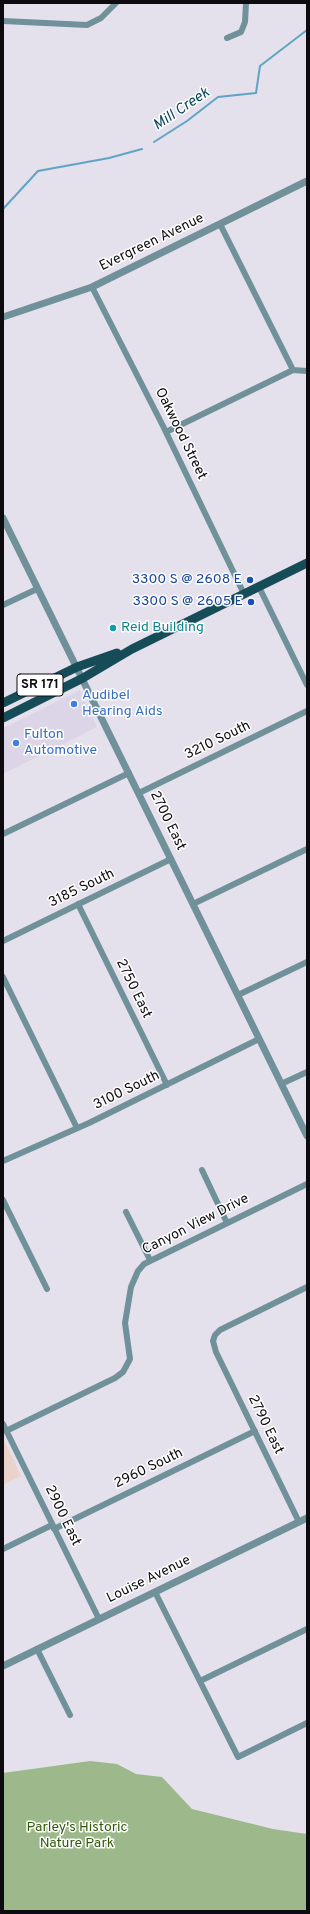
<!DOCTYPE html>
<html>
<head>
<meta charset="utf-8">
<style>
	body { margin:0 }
	#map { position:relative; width:310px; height:1914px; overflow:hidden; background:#e4e0ec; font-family:Overpass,sans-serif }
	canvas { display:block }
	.frame { position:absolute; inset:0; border:4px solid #0d0b0f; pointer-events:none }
</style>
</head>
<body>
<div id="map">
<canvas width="310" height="1914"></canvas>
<div class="frame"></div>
</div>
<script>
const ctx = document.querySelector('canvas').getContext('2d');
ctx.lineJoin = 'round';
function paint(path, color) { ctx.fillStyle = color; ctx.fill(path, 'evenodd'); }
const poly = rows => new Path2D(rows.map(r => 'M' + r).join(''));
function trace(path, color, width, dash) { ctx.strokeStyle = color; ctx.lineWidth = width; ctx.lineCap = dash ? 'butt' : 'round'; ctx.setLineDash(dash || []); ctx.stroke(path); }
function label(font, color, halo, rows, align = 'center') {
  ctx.font = font + ' Overpass,sans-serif'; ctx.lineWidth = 3; ctx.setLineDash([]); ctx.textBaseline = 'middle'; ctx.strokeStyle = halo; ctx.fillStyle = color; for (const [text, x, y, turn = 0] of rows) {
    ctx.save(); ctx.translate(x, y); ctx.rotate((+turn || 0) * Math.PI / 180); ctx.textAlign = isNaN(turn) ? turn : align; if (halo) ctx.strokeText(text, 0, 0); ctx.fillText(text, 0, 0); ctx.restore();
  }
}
const built = poly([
	[80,690,97,727,3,774,3,728]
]);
const education = poly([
	[3,1438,21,1476,3,1485]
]);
const green = poly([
	[90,1761,117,1764,136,1774,162,1777,192,1809,273,1829,307,1834,307,1911,3,1911,3,1773]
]);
const stream = poly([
	[154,142,187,121,218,97,256,93,260,66,307,30],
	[3,209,38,171,109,158,142,149]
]);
const minor = poly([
	[3,21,87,25,101,18,116,3],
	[227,38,241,32,245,22,246,3],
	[220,224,293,370],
	[92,287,163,426,244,594],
	[166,432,293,370,307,371],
	[259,587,307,685],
	[3,605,37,589],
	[139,793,307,711],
	[3,834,129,773],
	[78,904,167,1085],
	[193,904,307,849],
	[3,941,171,859],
	[3,977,77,1128],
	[238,995,307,962],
	[281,1084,307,1072],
	[3,1161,89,1123,259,1039],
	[202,1170,227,1223],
	[3,1200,47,1289],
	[126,1212,150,1260],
	[3,1424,99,1619],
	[6,1431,115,1378,123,1372,130,1359,125,1323,131,1287,138,1271,144,1264,307,1184],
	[299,1522,216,1352,213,1341,215,1335,220,1330,307,1287],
	[54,1529,255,1431],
	[3,1549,52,1525],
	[155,1592,238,1757,307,1723],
	[37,1649,70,1715],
	[200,1681,307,1629]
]);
const tertiary = poly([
	[3,317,92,287,307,181],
	[3,518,307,1136],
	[3,1666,307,1518]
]);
const primary = poly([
	[3,703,77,667,117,653],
	[3,718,83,678,132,649,307,563]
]);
const markers = [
	[250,580,4,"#1a4fb4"],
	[251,602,4,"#1a4fb4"],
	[113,628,4,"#0f9aa8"],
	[74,704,4,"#3f7fe0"],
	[16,743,4,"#3f7fe0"]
];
const shields = [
	[40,685,46]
];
const shieldNames = [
	["SR 171",40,685]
];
const streetNames = [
	["Evergreen Avenue",152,243,-26],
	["Oakwood Street",180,434,64],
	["3210 South",218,741,-26],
	["2700 East",167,821,64],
	["3185 South",82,889,-26],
	["2750 East",133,989,64],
	["3100 South",127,1091,-26],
	["Canyon View Drive",196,1225,-27],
	["2790 East",265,1425,64],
	["2960 South",149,1469,-26],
	["2900 East",62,1516,64],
	["Louise Avenue",149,1580,-26]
];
const transitNames = [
	["3300 S @ 2608 E",242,580],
	["3300 S @ 2605 E",243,602]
];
const cultureNames = [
	["Reid Building",121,628]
];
const shopNames = [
	["Audibel",82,696],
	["Hearing Aids",82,712],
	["Fulton",24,735],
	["Automotive",24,751]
];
const parkNames = [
	["Parley's Historic",77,1828],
	["Nature Park",77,1844]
];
const waterNames = [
	["Mill Creek",182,110,-34]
];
paint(built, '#dcd5e8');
paint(education, '#ebd2cb');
paint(green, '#9db98c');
trace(stream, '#60a4c5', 2);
trace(minor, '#709199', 6);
trace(tertiary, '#709199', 7);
trace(primary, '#164c57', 9);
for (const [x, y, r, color] of markers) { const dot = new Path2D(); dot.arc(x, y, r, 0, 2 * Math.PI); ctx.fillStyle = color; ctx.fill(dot); trace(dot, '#fff', 1.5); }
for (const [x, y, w] of shields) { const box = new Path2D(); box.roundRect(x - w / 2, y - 11, w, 22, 3); ctx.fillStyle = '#fff'; ctx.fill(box); trace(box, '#0d0b0f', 1); }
label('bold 13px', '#0d0b0f', null, shieldNames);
label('14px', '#0d0b0f', '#fff', streetNames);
label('14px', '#164399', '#fff', transitNames, 'right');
label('14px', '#0d838f', '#fff', cultureNames, 'left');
label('14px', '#366cbe', '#fff', shopNames, 'left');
label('14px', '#315a08', '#fff', parkNames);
label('italic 15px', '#0b465d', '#fff', waterNames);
</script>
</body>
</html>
